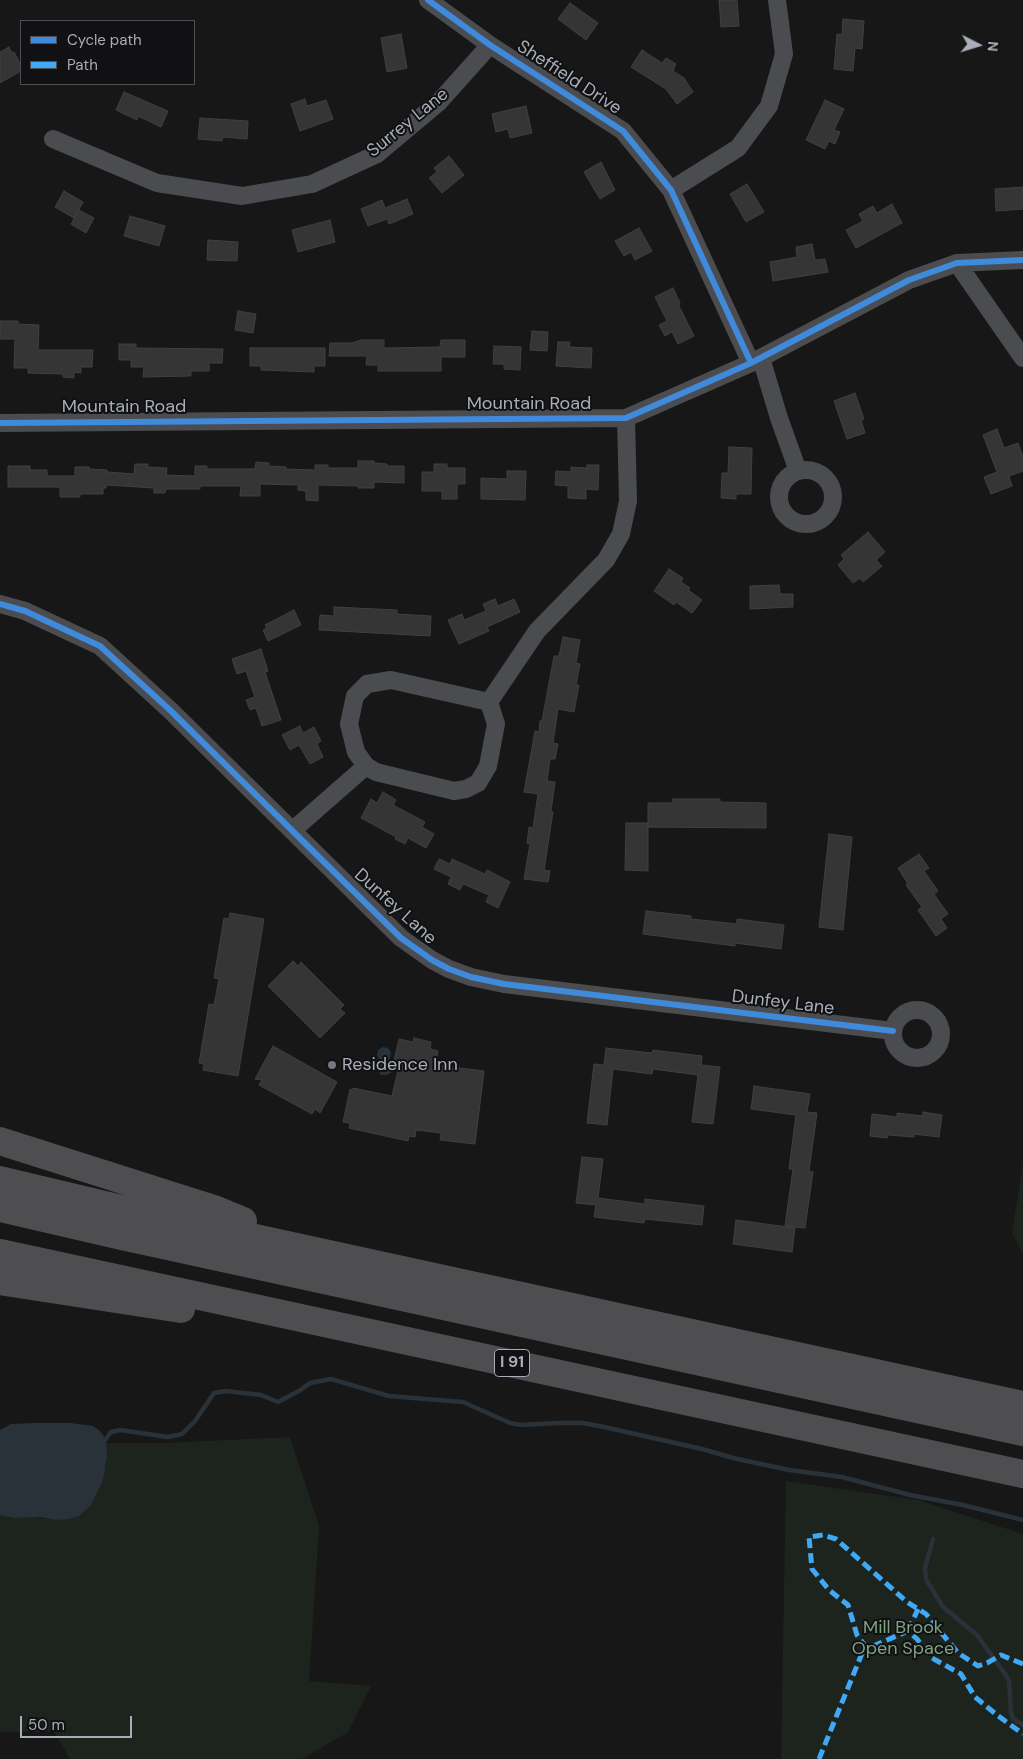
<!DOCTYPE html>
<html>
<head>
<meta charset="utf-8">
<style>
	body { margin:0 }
	#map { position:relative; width:1023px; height:1759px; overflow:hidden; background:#171717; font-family:"DM Sans",sans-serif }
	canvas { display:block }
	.legend { position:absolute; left:20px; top:20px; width:175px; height:65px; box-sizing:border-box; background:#111113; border:1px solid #4d4f55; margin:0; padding:6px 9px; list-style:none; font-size:15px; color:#a8adb8 }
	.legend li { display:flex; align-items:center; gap:10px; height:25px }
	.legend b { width:25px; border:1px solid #4d4f55 }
	.north { position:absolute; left:953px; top:20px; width:50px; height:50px; -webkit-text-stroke:4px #111113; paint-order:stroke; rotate:95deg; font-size:14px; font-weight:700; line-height:20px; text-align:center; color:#a8adb8 }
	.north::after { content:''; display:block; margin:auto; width:18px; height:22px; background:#a8adb8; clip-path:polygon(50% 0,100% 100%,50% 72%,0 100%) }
	.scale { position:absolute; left:20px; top:1716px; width:112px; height:22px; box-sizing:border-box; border:2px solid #a8adb8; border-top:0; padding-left:6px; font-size:15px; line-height:18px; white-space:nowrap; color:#a8adb8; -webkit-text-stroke:4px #111113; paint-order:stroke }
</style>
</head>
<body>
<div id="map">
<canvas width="1023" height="1759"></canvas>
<ul class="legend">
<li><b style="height:6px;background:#408adc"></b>Cycle path</li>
<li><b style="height:6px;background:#3fa9f5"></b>Path</li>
</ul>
<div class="north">N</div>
<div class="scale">50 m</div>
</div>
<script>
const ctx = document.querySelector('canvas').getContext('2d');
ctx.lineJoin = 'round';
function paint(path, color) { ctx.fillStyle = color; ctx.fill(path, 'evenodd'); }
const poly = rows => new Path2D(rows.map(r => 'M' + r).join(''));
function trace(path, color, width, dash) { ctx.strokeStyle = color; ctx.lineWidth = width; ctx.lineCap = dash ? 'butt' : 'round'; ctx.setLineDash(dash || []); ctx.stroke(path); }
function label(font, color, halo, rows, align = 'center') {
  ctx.font = font + ' "DM Sans",sans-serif'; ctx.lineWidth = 4; ctx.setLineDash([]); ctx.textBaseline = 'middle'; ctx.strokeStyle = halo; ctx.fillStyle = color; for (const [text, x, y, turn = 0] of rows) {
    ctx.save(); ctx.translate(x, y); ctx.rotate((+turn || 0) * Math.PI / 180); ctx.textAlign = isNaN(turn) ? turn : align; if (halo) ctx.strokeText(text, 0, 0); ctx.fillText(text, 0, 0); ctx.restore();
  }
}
const green = poly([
	[1023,1164,1023,1254,1012,1233],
	[290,1437,319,1526,309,1681,371,1686,348,1732,302,1759,70,1759,54,1732,0,1732,0,1514,14,1518,31,1517,56,1520,106,1467,106,1443,164,1443],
	[786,1481,918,1500,1023,1534,1023,1759,781,1759]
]);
const water = poly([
	[383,1047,388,1048,391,1052,389,1064,392,1069,391,1073,386,1075,381,1075,378,1070,380,1060,377,1056,378,1050],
	[36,1423,70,1423,93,1426,100,1431,106,1439,107,1456,103,1480,91,1505,79,1516,69,1519,56,1520,39,1517,14,1518,0,1515,0,1430,11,1424]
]);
const stream = poly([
	[106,1439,111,1432,120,1430,168,1437,182,1434,195,1421,214,1393,226,1391,261,1395,278,1402,299,1391,310,1383,331,1379,389,1396,463,1402,510,1423,521,1425,558,1423,583,1423,604,1427,702,1449,733,1458,789,1470,842,1477,910,1495,963,1505,1023,1520],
	[933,1539,925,1568,926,1579,943,1607,977,1635,1005,1674,1009,1681,1011,1712,1013,1719,1023,1725]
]);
const building = poly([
	[719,0,737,0,739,26,721,27,719,0],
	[570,3,598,23,586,40,558,19,570,3],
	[843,19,864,21,862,49,855,48,853,71,834,69,837,34,842,35,843,19],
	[401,34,407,68,387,72,381,38,401,34],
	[9,47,12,53,14,52,21,65,21,71,0,83,0,52,9,47],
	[642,50,662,63,666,58,676,64,673,71,684,78,693,92,677,104,666,89,631,67,642,50],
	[124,92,168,111,161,127,138,116,137,120,116,110,124,92],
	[305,99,307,106,326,100,333,119,300,131,291,104,305,99],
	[825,100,844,109,834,130,840,132,835,144,829,141,825,149,806,140,825,100],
	[526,106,532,133,510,138,508,129,496,132,492,114,526,106],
	[200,118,248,121,247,139,223,137,222,141,198,139,200,118],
	[449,156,464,175,442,193,429,178,437,172,434,168,449,156],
	[601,162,615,190,600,199,584,172,601,162],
	[747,184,764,212,746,222,730,194,747,184],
	[1023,187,1023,209,996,211,995,189,1023,187],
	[64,191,83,202,74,218,55,207,64,191],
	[407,199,413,214,389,224,387,219,368,226,361,209,382,200,385,208,407,199],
	[892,204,902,223,856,248,846,230,863,221,859,214,873,206,877,213,892,204],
	[79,210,94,218,86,233,71,224,79,210],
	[130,216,165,226,159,246,124,236,130,216],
	[330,220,335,242,298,252,292,230,330,220],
	[639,228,652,251,635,260,631,252,624,256,615,241,639,228],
	[208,240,238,242,237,261,207,260,208,240],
	[812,244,815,260,825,259,828,272,773,281,770,262,797,257,796,247,812,244],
	[673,288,680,303,679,306,694,336,678,344,672,332,665,336,659,325,667,321,655,297,673,288],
	[238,311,256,314,253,333,235,330,238,311],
	[0,321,18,321,18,324,39,325,38,350,93,350,92,367,81,367,81,373,74,372,74,378,63,377,63,374,28,373,28,368,14,368,15,339,0,339,0,321],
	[532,331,548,332,547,351,530,350,532,331],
	[361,340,384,340,384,348,440,347,441,340,465,340,465,357,441,357,441,371,378,371,378,365,366,365,367,356,329,356,330,343,352,343,361,340],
	[558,342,570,342,569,347,592,348,591,368,556,366,558,342],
	[119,344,136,344,136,348,223,349,222,363,209,363,209,371,191,371,191,376,143,377,144,367,131,367,131,360,119,360,119,344],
	[494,346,521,347,520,370,504,369,504,364,493,364,494,346],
	[250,348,325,348,325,366,314,366,314,372,261,370,261,366,250,366,250,348],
	[855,393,864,419,861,420,865,433,847,439,834,401,855,393],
	[997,429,1004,448,1018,443,1023,457,1023,471,1009,476,1012,486,991,494,984,477,997,472,983,435,997,429],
	[729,447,752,448,751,494,736,494,736,499,721,498,722,473,728,473,729,447],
	[358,461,374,461,374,463,387,464,387,466,404,466,404,483,374,482,374,488,358,488,358,486,318,485,318,501,306,500,306,491,298,490,298,485,260,484,260,496,240,496,241,486,200,486,200,489,166,489,165,493,154,493,154,488,106,485,106,488,103,488,103,494,80,494,80,497,60,497,60,487,8,487,8,466,30,466,30,470,47,470,47,476,75,476,75,467,89,467,89,469,107,470,107,472,134,474,135,464,148,464,148,467,167,468,166,475,195,476,195,466,207,466,207,469,255,469,256,462,269,463,269,466,286,467,286,469,315,470,315,465,328,465,328,468,358,468,358,461],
	[434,464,447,464,447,468,465,468,465,484,457,484,457,499,442,499,442,491,422,491,422,472,434,472,434,464],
	[587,465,599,465,598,490,586,489,586,499,568,498,568,486,555,485,556,471,571,472,571,467,587,468,587,465],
	[507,471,526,471,525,500,481,499,481,478,507,479,507,471],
	[868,532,885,552,876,560,882,566,863,582,860,578,853,583,838,565,844,559,841,555,868,532],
	[669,569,683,578,681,582,690,588,688,590,702,600,692,613,676,602,674,605,654,591,669,569],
	[779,585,780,594,793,594,793,607,750,609,750,586,779,585],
	[495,599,498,606,514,599,520,612,487,627,489,631,459,644,448,620,462,614,464,620,486,611,483,604,495,599],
	[334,607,397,610,397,614,431,616,430,636,319,630,320,615,334,616,334,607],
	[294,610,301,625,268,641,263,630,267,628,265,625,294,610],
	[563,637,580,640,576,663,580,664,576,685,579,685,574,712,558,709,553,743,558,744,555,759,550,759,547,781,555,782,551,811,553,812,544,870,550,871,548,882,524,879,530,844,527,843,529,827,533,828,538,794,524,792,535,731,539,732,540,721,542,721,554,656,559,656,563,637],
	[261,649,268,671,265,672,281,720,262,726,256,708,250,710,246,700,255,697,246,671,237,674,232,659,261,649],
	[300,726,303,733,314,727,321,741,317,744,323,757,310,764,299,745,290,750,282,735,300,726],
	[383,792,396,800,393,805,425,822,422,827,434,834,426,848,408,838,405,844,395,839,396,837,361,818,371,799,377,803,383,792],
	[673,799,720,799,720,802,766,803,766,828,648,827,648,803,673,803,673,799],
	[626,823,648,823,648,871,625,870,626,823],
	[829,834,852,837,843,930,819,927,829,834],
	[919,854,929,868,924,871,938,891,934,894,948,914,941,919,947,928,936,936,918,910,922,907,906,885,908,884,898,868,919,854],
	[439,859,450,864,452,859,485,874,487,870,510,882,498,908,486,902,489,895,463,884,460,890,448,884,451,877,434,869,439,859],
	[646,911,691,916,691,919,737,924,737,919,784,925,781,949,735,943,735,946,643,934,646,911],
	[230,913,264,919,238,1076,203,1070,204,1064,199,1063,209,1004,214,1005,219,979,214,978,224,918,229,919,230,913],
	[293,961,298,966,301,962,344,1005,340,1009,345,1013,320,1038,268,986,293,961],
	[414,1038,431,1042,430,1049,438,1051,435,1065,484,1071,475,1144,440,1140,441,1133,416,1130,415,1137,409,1136,408,1141,349,1128,350,1123,343,1122,350,1089,352,1090,353,1088,392,1096,399,1066,393,1065,399,1039,413,1042,414,1038],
	[273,1046,337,1082,320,1113,315,1109,312,1114,259,1085,262,1080,255,1079,273,1046],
	[606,1048,652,1053,653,1050,702,1056,701,1065,720,1067,713,1124,692,1122,698,1075,653,1069,652,1074,613,1069,607,1125,587,1123,594,1064,604,1065,606,1048],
	[754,1086,810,1094,807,1112,817,1113,809,1171,813,1172,805,1228,785,1226,793,1169,789,1169,796,1115,751,1109,754,1086],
	[923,1112,942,1115,939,1137,914,1134,914,1137,888,1135,887,1138,870,1136,872,1114,897,1117,897,1113,923,1116,923,1112],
	[582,1157,603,1159,598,1198,645,1204,645,1199,704,1206,702,1225,645,1219,644,1223,594,1217,596,1205,576,1203,582,1157],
	[736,1220,795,1228,792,1252,733,1244,736,1220]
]);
const minor = poly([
	[428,0,490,45,623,131,671,190,751,363],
	[53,139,157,183,242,196,312,184,377,154,439,102,490,45],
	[671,190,738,148,769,106,784,54,777,0],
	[957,263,1023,358],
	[761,358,779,418,798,471],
	[0,423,626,418,751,363,909,280,957,263,1023,260],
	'779 497a27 27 0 1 1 54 0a27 27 0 1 1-54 0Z',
	[0,604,25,611,100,646,171,711,401,938,432,960,449,969,471,977,504,984,893,1031],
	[391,680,489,702,496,724,488,766,478,783,466,789,454,791,376,772,366,766,356,752,349,724,355,696,367,684,391,680],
	[489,702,537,631,606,560,621,534,628,501,626,418],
	[293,830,366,766],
	'893 1034a24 24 0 1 1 48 0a24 24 0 1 1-48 0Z'
]);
const motorway = poly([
	[0,1141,214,1209,243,1221],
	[0,1180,118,1208,1023,1405],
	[0,1208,122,1236,1023,1432],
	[0,1253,1023,1474],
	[0,1281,181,1309]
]);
const quiet = poly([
	[908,1631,918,1609],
	[1023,1664,1001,1655,987,1663,978,1666,958,1653,926,1614,907,1602,836,1539,823,1535,809,1537,812,1569,829,1590,848,1605,857,1635,865,1646,871,1647,908,1631,917,1639,932,1658,961,1674,975,1697,997,1715,1023,1734],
	[819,1759,865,1646]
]);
const cycleway = poly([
	[428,0,490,45,623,131,671,190,751,363],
	[0,423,626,418,751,363,909,280,957,263,1023,260],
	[0,604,25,611,100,646,171,711,401,938,432,960,449,969,471,977,504,984,893,1031]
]);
const markers = [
	[332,1065,5,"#757880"]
];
const shields = [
	[512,1363,35]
];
const shieldNames = [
	["I 91",512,1363]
];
const streetNames = [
	["Sheffield Drive",569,78,33],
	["Surrey Lane",408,123,-39],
	["Mountain Road",529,404],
	["Mountain Road",124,407],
	["Dunfey Lane",395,907,42],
	["Dunfey Lane",783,1003,7]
];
const poiNames = [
	["Residence Inn",342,1065]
];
const parkNames = [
	["Mill Brook",903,1628],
	["Open Space",903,1649]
];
paint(green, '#1d241e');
paint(water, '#2a3239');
trace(stream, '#2a3239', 4.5);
paint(building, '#353536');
trace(building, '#3f4043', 1);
trace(minor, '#4b4c50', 18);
trace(motorway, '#4e4e51', 28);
trace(quiet, '#3fa9f5', 5, [10, 5]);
trace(cycleway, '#408adc', 6);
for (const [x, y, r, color] of markers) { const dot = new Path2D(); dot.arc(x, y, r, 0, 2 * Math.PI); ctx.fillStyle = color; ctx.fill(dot); trace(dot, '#111113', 2); }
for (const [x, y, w] of shields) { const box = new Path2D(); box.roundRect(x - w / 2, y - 13.5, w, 27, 4); ctx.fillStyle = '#111113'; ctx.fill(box); trace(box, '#a8adb8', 1); }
label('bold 16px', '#a8adb8', null, shieldNames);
label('18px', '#a8adb8', '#111113', streetNames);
label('18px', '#a8adb8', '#111113', poiNames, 'left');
label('18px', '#7fa381', '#111113', parkNames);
</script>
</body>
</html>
